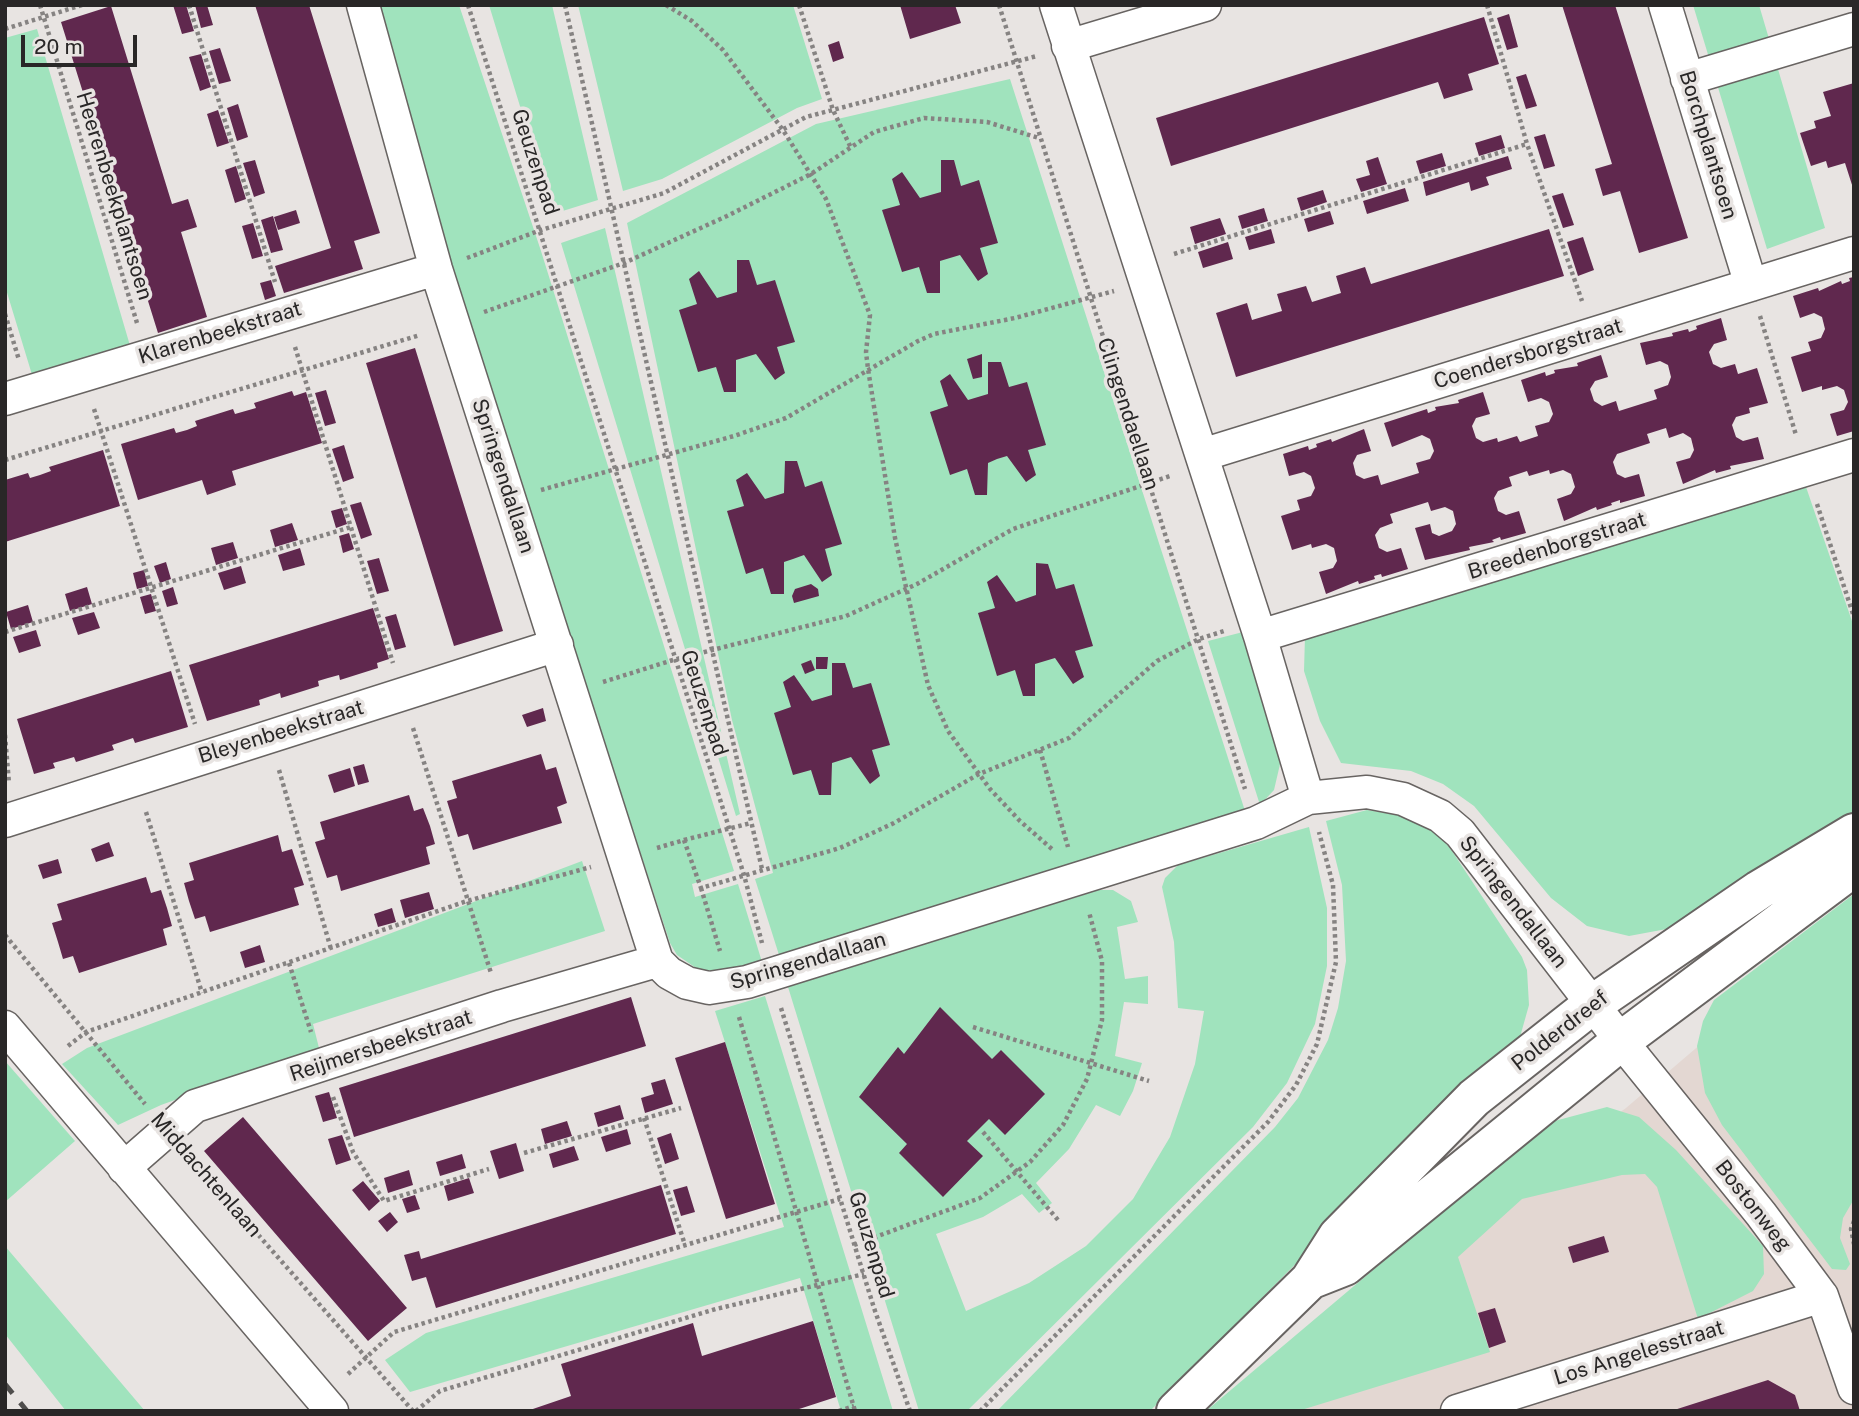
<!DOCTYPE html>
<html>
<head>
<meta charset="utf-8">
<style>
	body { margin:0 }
	#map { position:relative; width:1859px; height:1416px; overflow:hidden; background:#e8e4e2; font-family:"Public Sans",sans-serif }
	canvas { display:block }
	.frame { position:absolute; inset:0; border:7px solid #292727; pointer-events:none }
	.scale { position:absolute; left:21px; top:35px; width:116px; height:32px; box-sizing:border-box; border:4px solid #292727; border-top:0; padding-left:9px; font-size:21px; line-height:24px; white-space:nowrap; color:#292727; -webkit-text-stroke:5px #e8e4e2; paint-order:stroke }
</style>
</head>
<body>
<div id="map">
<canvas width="1859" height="1416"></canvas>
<div class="frame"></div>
<div class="scale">20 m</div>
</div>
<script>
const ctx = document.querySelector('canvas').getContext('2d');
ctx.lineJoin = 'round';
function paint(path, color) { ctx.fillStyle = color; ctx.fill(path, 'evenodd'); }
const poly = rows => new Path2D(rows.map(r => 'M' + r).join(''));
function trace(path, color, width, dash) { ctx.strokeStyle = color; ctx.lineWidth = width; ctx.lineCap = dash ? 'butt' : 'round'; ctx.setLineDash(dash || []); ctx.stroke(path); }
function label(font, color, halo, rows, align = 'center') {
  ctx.font = font + ' "Public Sans",sans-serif'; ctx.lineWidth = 7; ctx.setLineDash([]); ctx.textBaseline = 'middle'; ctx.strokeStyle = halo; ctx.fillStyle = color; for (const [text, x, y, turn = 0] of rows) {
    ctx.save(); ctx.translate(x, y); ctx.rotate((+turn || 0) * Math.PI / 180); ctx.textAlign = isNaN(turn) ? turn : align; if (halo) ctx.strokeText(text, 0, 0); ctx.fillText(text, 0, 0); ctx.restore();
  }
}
const built = poly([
	[1854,913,1854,1411,1228,1411,1283,1357,1626,1108]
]);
const green = poly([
	[373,5,459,5,541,251,734,871,692,884,695,897,738,884,762,962,716,971,699,970,677,955,670,943,456,291],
	[489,5,552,5,598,200,553,214],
	[578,5,793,5,822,99,797,108,662,179,623,191],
	[1693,5,1759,5,1825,228,1767,249],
	[37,29,131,349,33,378,5,286,5,38],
	[1010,79,1245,811,779,955,755,879,773,873,732,720,627,223,816,124],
	[605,228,740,814,736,816,561,243],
	[1805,484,1854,627,1854,814,1672,928,1629,936,1587,926,1551,898,1474,806,1443,784,1411,771,1341,763,1320,721,1304,671,1305,636],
	[1243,632,1281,760,1274,790,1260,805,1208,641],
	[1367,810,1409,817,1440,836,1452,851,1522,957,1527,970,1529,1005,1520,1037,1150,1411,997,1411,1275,1127,1298,1098,1328,1040,1338,1008,1346,961,1342,885,1326,821],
	[1309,827,1327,908,1327,966,1315,1024,1287,1083,1253,1127,967,1411,919,1411,788,987,1099,890,1113,890,1131,901,1138,922,1117,927,1125,979,1148,976,1148,1004,1124,1002,1115,1056,1142,1063,1133,1091,1120,1116,1096,1105,1069,1149,1036,1183,1052,1203,1039,1213,1022,1194,983,1217,936,1234,966,1311,1029,1283,1086,1246,1133,1199,1170,1137,1195,1064,1204,1011,1178,1008,1174,942,1162,887,1165,878,1178,865],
	[582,861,605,931,313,1024,319,1048,161,1105,118,1125,62,1064,87,1048],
	[1854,894,1854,1199,1843,1218,1840,1238,1850,1264,1846,1270,1832,1269,1722,1125,1705,1093,1697,1046,1703,1021,1714,1000],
	[765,996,893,1411,841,1411,800,1278,410,1392,385,1360,426,1333,784,1227,715,1011],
	[5,1061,75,1141,5,1202],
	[1607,1107,1639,1117,1676,1150,1763,1246,1764,1274,1753,1291,1698,1319,1657,1187,1645,1174,1622,1175,1522,1199,1458,1257,1490,1352,1298,1411,1206,1411,1547,1123],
	[5,1246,145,1411,66,1411,5,1334]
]);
const building = poly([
	[173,5,186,5,194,31,182,34],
	[195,5,207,5,213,25,201,28],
	[255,5,309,5,380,233,354,241,363,269,284,293,275,266,331,248],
	[900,5,955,5,961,23,910,39],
	[1562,5,1615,5,1688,238,1639,253,1620,191,1603,196,1595,169,1612,164],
	[111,6,172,204,188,199,197,227,181,232,207,317,158,333,61,22],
	[1509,14,1518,47,1507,50,1497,18],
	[1484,17,1499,64,1468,74,1473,90,1444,99,1438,82,1171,166,1156,118],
	[839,41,844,58,833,62,828,45],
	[220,48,231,81,219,84,209,51],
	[201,54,211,87,200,91,189,57],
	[1526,74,1537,106,1526,109,1516,77],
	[1854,83,1854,187,1853,188,1845,163,1828,168,1826,161,1811,166,1800,133,1816,128,1814,121,1831,116,1823,92],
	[238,104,248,137,237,141,227,108],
	[218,110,229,143,217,147,207,114],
	[1545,134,1555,166,1544,169,1534,137],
	[1501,135,1505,148,1479,156,1475,143],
	[1442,153,1446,166,1420,174,1416,161],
	[1508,156,1512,169,1486,177,1489,185,1471,191,1469,182,1426,196,1423,182],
	[1378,157,1387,184,1361,192,1356,179,1370,175,1366,161],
	[255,160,265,193,254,197,243,163],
	[941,160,954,160,961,186,979,180,998,243,980,248,988,274,978,281,960,255,940,261,940,293,927,293,919,267,902,272,882,210,900,205,892,179,902,172,920,198,941,192],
	[236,166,246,199,235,203,225,170],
	[1405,188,1409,201,1367,214,1363,201],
	[1323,190,1327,202,1301,211,1297,198],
	[1563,193,1574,225,1563,228,1552,196],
	[1264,208,1268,221,1242,229,1238,216],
	[296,210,300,223,278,230,274,217],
	[1330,211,1334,224,1308,232,1304,219],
	[273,216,283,250,271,253,261,220],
	[1220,218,1226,234,1195,244,1190,227],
	[253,223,263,256,252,259,242,226],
	[1271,229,1275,243,1249,250,1245,237],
	[1549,229,1564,276,1236,377,1216,313,1247,303,1252,320,1282,311,1277,294,1306,286,1312,302,1341,293,1336,276,1365,267,1371,284],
	[1583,237,1594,270,1578,276,1567,242],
	[1228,242,1233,259,1203,268,1198,252],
	[737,260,749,260,757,285,775,280,795,342,777,347,785,373,775,380,756,354,736,360,736,392,724,392,716,367,698,372,679,310,697,304,689,279,699,271,717,298,737,292],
	[1854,277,1854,431,1837,436,1830,414,1844,410,1848,402,1844,390,1837,386,1822,390,1822,386,1802,392,1791,357,1811,351,1808,342,1821,338,1825,329,1822,317,1814,313,1800,318,1793,296,1818,288,1819,291,1841,281,1842,284,1850,281,1849,278],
	[271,280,276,296,265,300,260,283],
	[1721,318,1727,340,1714,344,1709,352,1713,364,1721,368,1735,364,1738,374,1757,368,1768,403,1749,408,1750,413,1736,417,1732,425,1736,437,1743,441,1758,437,1764,459,1730,466,1731,469,1716,473,1715,470,1683,484,1676,462,1690,458,1694,450,1691,438,1683,433,1669,438,1666,428,1647,434,1650,443,1617,454,1613,462,1617,474,1625,478,1639,474,1645,496,1620,503,1620,500,1611,503,1612,505,1597,510,1596,507,1564,521,1557,499,1571,494,1575,487,1571,474,1563,470,1550,474,1549,470,1529,476,1527,471,1509,477,1512,486,1498,491,1494,498,1498,511,1506,515,1519,511,1526,533,1501,540,1500,537,1492,540,1494,542,1469,547,1470,550,1425,560,1415,528,1430,524,1432,533,1439,536,1452,531,1456,524,1453,511,1445,507,1431,511,1428,502,1390,514,1393,523,1380,528,1375,535,1379,548,1387,552,1401,548,1408,569,1382,577,1381,574,1374,576,1375,579,1359,584,1358,581,1326,594,1319,572,1333,568,1337,561,1334,548,1326,544,1312,548,1311,544,1292,550,1281,516,1300,510,1297,500,1311,496,1315,488,1311,476,1304,472,1289,476,1283,454,1308,446,1309,450,1317,447,1316,444,1331,439,1332,442,1364,429,1371,451,1357,455,1353,463,1356,475,1364,479,1378,475,1381,485,1419,473,1416,463,1430,459,1434,451,1430,439,1422,435,1392,447,1384,423,1427,409,1428,413,1436,410,1435,407,1459,403,1458,400,1483,392,1490,414,1476,418,1472,426,1476,438,1483,442,1497,438,1498,442,1517,436,1520,442,1538,436,1535,426,1549,422,1553,414,1549,402,1541,398,1528,402,1521,380,1545,372,1546,376,1555,373,1554,370,1578,366,1577,363,1601,355,1608,377,1595,381,1590,389,1594,401,1602,406,1616,401,1619,411,1657,399,1654,390,1668,385,1671,377,1668,365,1660,361,1646,365,1640,343,1673,336,1672,333,1688,329,1689,332,1697,329,1696,326],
	[415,348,503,631,454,646,366,363],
	[982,354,982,377,973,379,967,359],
	[988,362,1001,362,1009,387,1027,382,1046,445,1028,450,1036,475,1026,482,1007,456,997,459,988,463,987,495,975,495,967,469,950,475,930,412,948,406,940,381,950,374,968,400,988,394],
	[326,390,336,423,325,426,315,393],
	[292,391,294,396,306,392,322,443,232,471,236,485,207,495,202,480,138,500,121,444,174,428,176,433,187,430,197,426,195,421,233,409,235,414,256,408,254,403],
	[344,445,354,478,343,482,332,449],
	[103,450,120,506,5,542,5,480,28,473,30,478,40,475,51,471,49,467],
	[785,461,797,461,805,487,822,481,842,544,825,549,832,575,822,582,804,555,793,559,784,562,784,594,771,594,763,568,746,574,727,511,744,506,736,480,747,473,765,499,784,493],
	[361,502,372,535,361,539,350,505],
	[342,508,347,524,336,528,331,511],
	[292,523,298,540,275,547,270,530],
	[349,533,354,549,343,553,339,536],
	[233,542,238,558,216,565,211,548],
	[300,548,305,565,283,571,278,555],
	[379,558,389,591,377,594,367,561],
	[166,562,171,579,160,583,154,566],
	[1036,563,1048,564,1056,589,1074,584,1093,646,1075,651,1084,677,1073,684,1055,658,1035,664,1035,696,1023,696,1015,670,997,676,978,613,995,608,987,582,997,575,1016,602,1036,595],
	[241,566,246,583,224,590,218,573],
	[144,570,148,586,137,589,133,573],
	[811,584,818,589,819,596,794,603,792,596,795,589],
	[87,587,92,604,70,611,65,594],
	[173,587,178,604,167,607,162,591],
	[151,594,156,611,145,614,140,597],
	[28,605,33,622,11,629,6,612],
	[373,608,389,659,377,663,378,668,340,680,339,675,328,678,318,681,319,686,281,698,280,693,259,700,260,705,207,721,189,665],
	[94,612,100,628,78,635,72,618],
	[396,614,406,647,395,650,385,617],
	[36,630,41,646,19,653,13,637],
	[816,657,828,657,827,669,816,669],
	[811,660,815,670,805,674,801,664],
	[832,663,845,663,853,688,871,683,890,745,872,750,880,776,870,784,851,757,832,763,831,795,819,795,811,770,793,775,774,713,791,707,783,682,794,675,812,701,832,695],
	[171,671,188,727,135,743,133,738,112,745,114,750,76,762,74,757,64,760,53,763,55,768,34,774,17,719],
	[543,708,546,721,527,727,522,715],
	[541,754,546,770,556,767,567,803,557,807,562,823,473,850,468,834,458,837,447,801,457,798,452,781],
	[364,764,369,782,358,785,353,767],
	[350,768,355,786,334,793,328,775],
	[409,795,414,811,423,808,430,826,435,844,426,847,430,864,341,891,337,875,327,878,315,842,325,839,320,822],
	[278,835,282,852,292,849,304,885,294,888,299,905,210,932,205,916,195,919,189,901,184,883,194,880,189,863],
	[109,842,114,856,96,862,91,849],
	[58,859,62,873,43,879,38,865],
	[146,877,151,893,161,890,167,908,172,926,163,929,167,945,79,973,73,956,63,959,58,942,52,923,62,920,57,904],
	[429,892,434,909,405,918,400,900],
	[392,908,396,922,378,927,374,914],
	[260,945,265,962,245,968,240,952],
	[631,997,646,1046,354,1137,339,1088],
	[940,1007,992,1059,1001,1050,1045,1094,1005,1135,989,1119,967,1141,983,1156,943,1197,899,1153,907,1144,859,1097,898,1047,904,1054],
	[725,1042,775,1204,726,1219,675,1058],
	[665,1079,673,1104,645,1113,641,1098,654,1094,651,1083],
	[329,1092,337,1118,323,1122,315,1096],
	[620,1105,624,1119,598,1127,594,1113],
	[243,1117,407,1308,368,1341,204,1151],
	[567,1121,572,1136,545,1144,541,1129],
	[627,1129,631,1144,606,1152,601,1137],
	[671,1133,679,1159,665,1164,657,1138],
	[342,1135,351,1160,336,1165,328,1139],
	[516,1143,524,1171,499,1179,490,1151],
	[574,1146,579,1160,553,1168,549,1154],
	[462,1154,466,1168,440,1176,436,1162],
	[409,1170,413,1185,388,1193,384,1178],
	[469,1178,474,1193,448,1201,444,1186],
	[363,1181,380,1201,369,1211,352,1190],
	[661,1185,676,1234,436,1308,426,1277,412,1281,404,1255,419,1251,421,1259],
	[687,1186,695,1212,681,1216,673,1190],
	[415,1195,420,1209,407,1213,402,1199],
	[390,1212,398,1222,387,1232,378,1221],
	[1604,1236,1609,1252,1573,1263,1568,1247],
	[1495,1308,1506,1342,1489,1348,1478,1313],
	[813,1321,836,1397,793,1411,527,1411,571,1396,561,1364,693,1323,702,1356],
	[1768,1380,1795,1395,1800,1411,1671,1411]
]);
const path = poly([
	[40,5,137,323],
	[189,5,275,282],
	[468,5,744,875,762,943],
	[565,5,762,869],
	[666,5,692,21,723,50,783,130,826,199,870,315,866,352,868,369,895,538,928,685,948,731,990,789,1020,821,1053,850],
	[799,5,833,110,851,148],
	[999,5,1245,789],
	[1487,5,1527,144,1582,301],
	[5,29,82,5],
	[1174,254,1527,144],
	[467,258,541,230,664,193,806,117,1037,56],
	[484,312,624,263,727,216,811,174,874,132,924,118,987,122,1039,138],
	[5,314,19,360],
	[1760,316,1796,435],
	[295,347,393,663],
	[94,409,195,724],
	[5,460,420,335],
	[541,490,734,436,786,418,918,341,934,334,1015,318,1114,291],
	[1817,504,1854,617],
	[5,632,351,527],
	[603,682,673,660,846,616,917,584,1013,529,1170,476],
	[413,728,491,973],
	[5,735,9,783],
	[1040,750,1068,847],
	[279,770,331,949],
	[146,812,202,993],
	[684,840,751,823],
	[657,848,684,840,701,888,840,848,894,823,979,774,1069,738,1157,661,1199,639,1224,631],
	[701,888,720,951],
	[5,935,145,1104],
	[289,963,311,1032],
	[781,1008,874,1308,910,1411],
	[739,1017,855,1411],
	[973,1027,1149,1081],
	[68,1046,86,1032,467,901,591,867],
	[333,1097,353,1152,384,1201,489,1169],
	[644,1118,685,1245],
	[983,1132,1058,1220],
	[524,1153,681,1108],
	[189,1156,413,1411],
	[1854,1221,1851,1229,1854,1244],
	[854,1245,980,1198,1030,1162,1063,1125,1087,1079,1102,1020,1102,961,1089,912],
	[348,1374,394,1332,840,1199],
	[416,1411,440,1391,716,1309,864,1274],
	[839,1411,854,1406],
	[980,1411,1268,1122,1296,1085,1317,1044,1336,962,1333,885,1319,832]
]);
const minor = poly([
	[363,5,436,269,657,961,669,973,687,983,709,988,747,982,1256,823,1308,798,1367,792,1403,799,1440,816,1460,833,1621,1041,1761,1214,1822,1296,1854,1388],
	[1056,5,1260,636,1308,798],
	[1665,5,1751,285],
	[1068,46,1205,5],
	[1687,79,1854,29],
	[5,399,436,269],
	[1202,455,1854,253],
	[1260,636,1854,455],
	[5,821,557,645],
	[5,1027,332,1411],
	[124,1168,195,1106,502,1006,657,961],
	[1457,1411,1822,1296]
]);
const secondary = poly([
	[1312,1279,1345,1266,1621,1041,1854,867],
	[1176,1411,1310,1280,1338,1236,1474,1098,1593,1004,1759,890,1854,833]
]);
const rail = poly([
	[5,1384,27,1411]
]);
const streetNames = [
	["Borchplantsoen",1708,145,73],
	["Geuzenpad",535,162,72],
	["Heerenbeekplantsoen",114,196,73],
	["Klarenbeekstraat",220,333,-17],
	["Coendersborgstraat",1528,354,-17],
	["Clingendaellaan",1128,414,72],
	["Springendallaan",503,476,72],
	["Breedenborgstraat",1557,546,-17],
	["Geuzenpad",704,703,72],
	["Bleyenbeekstraat",281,732,-17],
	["Springendallaan",1513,902,52],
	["Springendallaan",808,961,-16],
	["Polderdreef",1560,1031,-38],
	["Reijmersbeekstraat",381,1046,-18],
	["Middachtenlaan",206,1175,49],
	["Bostonweg",1753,1206,52],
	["Geuzenpad",871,1245,73],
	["Los Angelesstraat",1639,1353,-17]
];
paint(built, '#e3d7d2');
paint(green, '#a0e3bd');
paint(building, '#60284e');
trace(minor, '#686462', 35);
trace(secondary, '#686462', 42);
trace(path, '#868382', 4.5, [3.5, 3.5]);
trace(minor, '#fff', 32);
trace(secondary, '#fff', 38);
trace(rail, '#4f4d4c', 5, [12, 12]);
label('21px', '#292727', '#e8e4e2', streetNames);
</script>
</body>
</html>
